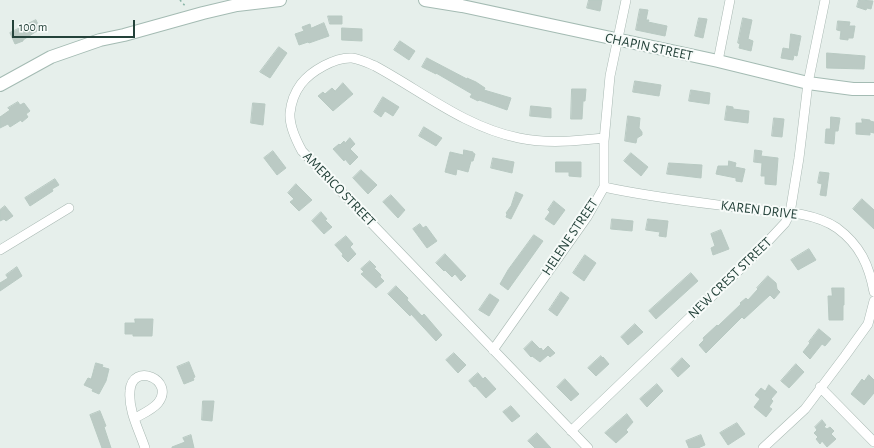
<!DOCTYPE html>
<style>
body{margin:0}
#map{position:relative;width:874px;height:448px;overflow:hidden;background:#e6efeb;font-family:"Alegreya Sans",sans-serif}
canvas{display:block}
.scale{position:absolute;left:12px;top:20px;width:123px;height:18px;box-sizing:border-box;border:2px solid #24423a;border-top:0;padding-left:5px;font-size:12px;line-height:14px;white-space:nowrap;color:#24423a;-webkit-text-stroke:3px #f7fbf9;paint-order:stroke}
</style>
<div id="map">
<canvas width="874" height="448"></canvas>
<div class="scale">100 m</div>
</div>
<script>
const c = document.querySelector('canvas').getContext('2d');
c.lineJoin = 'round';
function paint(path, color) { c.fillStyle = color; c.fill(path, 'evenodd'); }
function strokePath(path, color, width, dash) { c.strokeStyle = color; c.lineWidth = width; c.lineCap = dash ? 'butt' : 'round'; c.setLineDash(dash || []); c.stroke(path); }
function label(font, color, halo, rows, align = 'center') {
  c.font = font + ' "Alegreya Sans",sans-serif'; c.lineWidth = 4; c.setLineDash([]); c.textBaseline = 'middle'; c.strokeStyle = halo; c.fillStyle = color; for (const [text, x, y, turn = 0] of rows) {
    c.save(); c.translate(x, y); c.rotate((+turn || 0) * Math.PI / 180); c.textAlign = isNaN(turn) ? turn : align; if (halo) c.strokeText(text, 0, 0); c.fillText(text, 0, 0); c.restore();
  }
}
const building = new Path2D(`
 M589 0H602L600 11 587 8Z
 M859 0 873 1 871 9 867 8 866 10 857 7Z
 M640 9 648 10 646 20H649L648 22 667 26 665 36 636 30Z
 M328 16H342V24H330Z
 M699 18 707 19 703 38 695 36Z
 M743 18 752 20 748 39 753 41 751 51 739 48 740 44 738 43Z
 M36 20 40 29 23 40V41L15 44 10 33Z
 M838 21 850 22 849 26H855L853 38H848V40L840 39 841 31 837 30Z
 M324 23 329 36 309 43 308 42 299 45 295 34 304 31 302 27 310 24 311 28Z
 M342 28 362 29V41L342 40Z
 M791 34 801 36 797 56 794 55 793 60 781 58 783 48 789 49Z
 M400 41 415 51 409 60 394 50Z
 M279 47 287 53 270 78 260 72Z
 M827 53 865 56 864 69 827 68Z
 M427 58 467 79V78L476 82 485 88 484 90 511 98 507 110 479 100 478 101 470 97 472 94 436 73V74L422 67Z
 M635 81 661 85 659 96 633 92Z
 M343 83 353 94 333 111 318 96 323 92 325 94 332 88 335 91Z
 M572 89H586L585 101H583L582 119H571Z
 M691 90 710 93 709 104 689 101Z
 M383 97 399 107 393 116 385 111 381 117 374 112Z
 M18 102 20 105 24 103 30 111 26 114 28 117 22 122 21 120 10 127 8 124 0 128V117L10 110 8 108Z
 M253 103 265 104 263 125 251 123Z
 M531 106 551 108V118L530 116Z
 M727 106 733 107V109L749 111 748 123 725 120Z
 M628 116 640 118 639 128 642 132V135L637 138 636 143 625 141Z
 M831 117 840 118 838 131H835L834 144 825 143 826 129H830Z
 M774 118 784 119 782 137 772 136Z
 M862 119 870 120V121L874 122V133L870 132V135L856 134V123H862Z
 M424 127 442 138 436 146 419 136Z
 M350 138 355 144 350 149 358 157 350 165 345 159 344 161 333 149 339 144 340 145 344 141 345 143Z
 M464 150 473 152V153L475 154 473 161H471L468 172 457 169 456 175 445 172 450 152 463 155Z
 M755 150 762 151 761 156 778 158 776 185 765 184V176H761L762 163 754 162Z
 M273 151 286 168 277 175 264 158Z
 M631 153 648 167 641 176 624 161Z
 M493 158 514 162 512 173 491 168Z
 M729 161 736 163 735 167 745 169 742 182 736 181V178L716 174 718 166H728Z
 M556 162H581V177L569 176V172H556Z
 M669 163 702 165 701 178 667 174Z
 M361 170 377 185 368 194 353 178Z
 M820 172 829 173 826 196 820 195 822 184 818 183Z
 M55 179 59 185 52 189 53 191 30 206 25 198Z
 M296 184 312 200 299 211 290 202 294 199 288 193Z
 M516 192 523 195 511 219 506 217 507 214 506 213 511 206Z
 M391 195 405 210 398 218 383 202Z
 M862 199 874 210V229L853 209Z
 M554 201 565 210 554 225 545 219 550 212 548 210Z
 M5 206 13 216 6 221 4 219 0 221V210Z
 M321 212 327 219 325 220 332 227 324 234 312 221Z
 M612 219 633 221 632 231 611 229Z
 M648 219 668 221 666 237 659 236 660 232 646 230Z
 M420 224 423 228 426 226 437 241 427 248 413 229Z
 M721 230 729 249 713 255 711 248 715 246 711 234Z
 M534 235 543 241 508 290 500 284 508 270Z
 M346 236 353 244 350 247 356 254 348 262 342 256 343 254 335 245Z
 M809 249 816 260 798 270 791 260Z
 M445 254 466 276 461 281 455 274 452 277 445 270 444 271 436 263Z
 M585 255 596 263 584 281 573 273Z
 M370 261 376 267 374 268 381 275 380 277 384 281 376 288 361 274 364 272 361 269Z
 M17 267 22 276 0 291V283L8 278 6 275Z
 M691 273 698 281 656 319 649 311Z
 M768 276 776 283 777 289 780 292 774 299 770 295 744 319 742 317 706 353 699 345 704 340 703 338 717 325 718 326 741 304 740 303 746 298 748 300 758 289 757 288Z
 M396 286 408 298 407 300 422 316 424 314 442 335 436 341 411 314 410 316 388 294Z
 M832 288H844V305H843V320H829L828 296H832Z
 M561 292 569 298 557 316 549 310Z
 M490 294 499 300 489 316 479 310Z
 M135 319H153L152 336H133V334H125V323H135Z
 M635 324 643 332 628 345 621 337Z
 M819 329 831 339 825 346 822 344 810 359 803 352 810 343 809 342Z
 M532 341 540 349 541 348 543 351 548 346 555 353 550 357 548 355 540 362 532 356 531 357 524 349Z
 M454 353 466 365 458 373 446 360Z
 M601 356 602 358 603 357 609 364 596 376 588 368Z
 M682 358 690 366 678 377 671 369Z
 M189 362 195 377 193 378 194 380 184 384 177 367Z
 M96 363 103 365 102 367 109 369 106 381 99 394 92 391 93 389 84 385 88 378 91 379Z
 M796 364 804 372 789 388 781 381Z
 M478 373 483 379 485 377 496 389 486 398 475 386 474 387 469 381Z
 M869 375 874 380V393L864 405 851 394 862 379 864 381Z
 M565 379 579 394 571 401 557 387Z
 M657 384 663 391 647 407 640 399Z
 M769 385 777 392 771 399 773 401 769 407 772 409 766 417 754 407 760 399 755 395 761 388 765 391Z
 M203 401H214L212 421 202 420Z
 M511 406 520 416 512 422 503 412Z
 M100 411 106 426 104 427 111 448H102L90 415Z
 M627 414 633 422 626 430 628 432 616 443 605 433Z
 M822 420 826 425 824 427 827 429 830 427 834 431 831 434 836 439 827 447 822 441 820 444 816 439 818 437 814 433 817 430 815 427Z
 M737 423 745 434 728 445 720 433Z
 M537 433 551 448H535L528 441Z
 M191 435 194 448H172V447L185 442 183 438Z
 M701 435 705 445 698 448H689L686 441Z`);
paint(building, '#bbcac4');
strokePath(building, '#b8c9c2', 1);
const street = new Path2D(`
 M718 61 730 0
 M604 187C649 197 696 202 742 208 773 212 810 210 837 228 860 245 869 265 874 292
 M0 250 69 208
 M493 350 587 217 604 187V141L610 76 626 0
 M820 387 874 442
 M135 418C142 414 152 410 158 403 176 380 132 361 130 391 128 410 139 430 145 448
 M571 431 755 255 785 223 790 213 799 158 808 83 825 0
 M588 448 302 151C296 140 289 126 290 113 291 103 295 92 301 84 311 71 335 57 352 58 360 59 368 63 375 66 423 92 465 127 519 138 548 144 576 141 604 138
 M763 448 805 409 845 356 868 324 874 301`);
const secondary = new Path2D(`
 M425 0 462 6 718 61 808 83 853 89H874
 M0 85 51 57 100 40 124 35 203 13 237 5 280 0`);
strokePath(street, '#a8b8b2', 10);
strokePath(secondary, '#a4bbb3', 14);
strokePath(new Path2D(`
 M180 0 186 7`), '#86b3a5', 1.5, [2, 3]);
strokePath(street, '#fff', 9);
strokePath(secondary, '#fff', 12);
label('14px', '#24423a', '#f7fbf9', [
 ["CHAPIN STREET",649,47,12],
 ["AMERICO STREET",339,189,46],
 ["KAREN DRIVE",759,210,7],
 ["HELENE STREET",570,237,-56],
 ["NEW CREST STREET",730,278,-44]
]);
</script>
